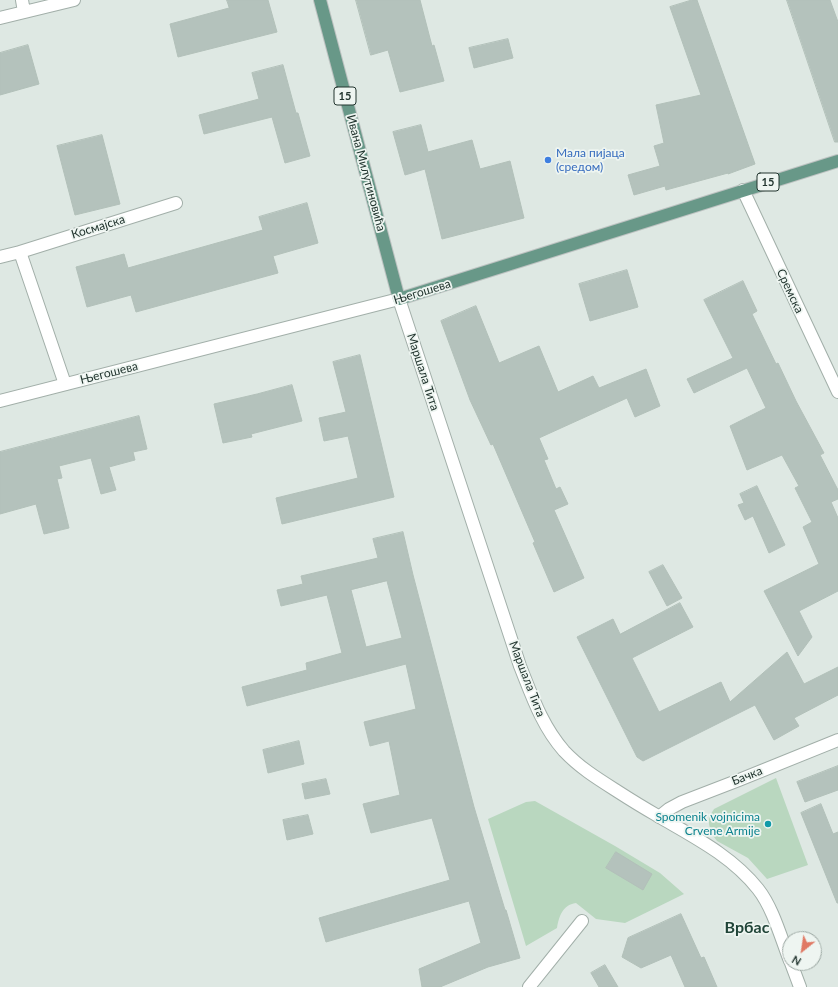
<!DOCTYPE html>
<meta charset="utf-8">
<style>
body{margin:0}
#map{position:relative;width:838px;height:987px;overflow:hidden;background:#dee8e3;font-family:Lato,sans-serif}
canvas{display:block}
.north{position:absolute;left:782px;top:931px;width:40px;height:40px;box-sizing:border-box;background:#eef5f1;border:1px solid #9ca8a3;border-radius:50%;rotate:210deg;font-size:11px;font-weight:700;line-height:16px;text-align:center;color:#22352f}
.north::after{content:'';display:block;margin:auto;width:14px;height:18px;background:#e07964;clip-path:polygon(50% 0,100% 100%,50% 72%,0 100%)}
</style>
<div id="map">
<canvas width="838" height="987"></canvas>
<div class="north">N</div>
</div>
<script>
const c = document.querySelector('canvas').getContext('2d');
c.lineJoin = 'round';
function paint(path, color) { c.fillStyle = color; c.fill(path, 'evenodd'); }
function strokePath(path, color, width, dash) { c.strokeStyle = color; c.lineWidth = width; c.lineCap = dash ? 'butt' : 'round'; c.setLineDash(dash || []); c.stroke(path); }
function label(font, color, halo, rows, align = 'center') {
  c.font = font + ' Lato,sans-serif'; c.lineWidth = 3.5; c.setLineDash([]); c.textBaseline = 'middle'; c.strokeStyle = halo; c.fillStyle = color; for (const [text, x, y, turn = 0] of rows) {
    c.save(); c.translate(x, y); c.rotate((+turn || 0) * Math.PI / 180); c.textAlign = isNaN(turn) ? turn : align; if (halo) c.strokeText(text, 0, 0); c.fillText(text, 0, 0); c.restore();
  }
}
paint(new Path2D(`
 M776 778 808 865 767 879 748 858 717 841 711 833 709 824V817L714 809Z
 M535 801 615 846 660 873 684 894 625 923 596 919 576 903C562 905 559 917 557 928L526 946 488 819 526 802Z`), '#b9d7bf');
const building = new Path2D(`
 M227 0H268L277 32 178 57 170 24 229 8Z
 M356 0H420L432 46 434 45 444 81 400 92 388 50 371 55Z
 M692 0H697L755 164 728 174V173L666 190 665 186 634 195 628 175 660 166 654 146 664 143 656 105 701 95 670 7Z
 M787 0H830L838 22V142H835Z
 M508 39 513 58 474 68 469 48Z
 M28 45 39 84 0 95V53Z
 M283 65 296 113H298L310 156 285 163 272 117 204 134 199 115 259 99 252 73Z
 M421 125 428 152 472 140 480 169 510 161 524 218 442 239 425 169 405 175 393 132Z
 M102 135 120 204 75 215 57 146Z
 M307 203 318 243 273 256 278 273 136 312 131 295 87 307 76 267 124 254 128 268 263 230 259 217Z
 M627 270 638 307 590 321 579 284Z
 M743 281 757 311 752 314 776 364 778 363 796 401 824 453 820 455 838 490V499L831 502 838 518V591L799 611 812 637 798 656 764 591 819 564 803 527 812 522 795 488 799 486 782 455 747 470 730 426 766 408 747 368 694 393 687 379 733 358 704 300Z
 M476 306 499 363 539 346 558 392 593 376 599 388 646 369 660 406 635 417 627 398 539 438 548 459 544 460 556 489 560 487 568 504 554 510 584 578 554 592 533 543 535 542 493 444 491 445 470 400 441 321Z
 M360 355 394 497 282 524 276 498 358 478 348 436 324 441 319 418 346 412 333 362Z
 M292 385 302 421 251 434 252 437 223 443 214 404 257 394Z
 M139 416 147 449 133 452 135 460 109 467 116 490 101 494 91 458 59 466 62 478 57 479 69 528 44 534 36 504 0 514V452Z
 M757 486 785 545 769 553 753 516 745 520 738 505 744 503 740 494Z
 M403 532 413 575 474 807 505 910H506L520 958 488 967 440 987H422L419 969 481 943 469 901 326 942 319 918 450 880 432 818 371 833 363 804 400 795 389 741 370 746 364 722 416 709 406 664 247 706 242 687 307 670 306 663 342 653 327 595 281 606 277 590 303 584 301 576 378 558 373 539ZM387 581 402 638 366 647 351 590Z
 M663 565 682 598 667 606 649 572Z
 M680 603 693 627 632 658 659 712 721 682 730 702 787 652 804 684 838 667V695L794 718 799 726 774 740 755 705 643 761 637 757 577 637 613 619 620 634Z
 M299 741 304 764 268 773 263 750Z
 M838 766V790L805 802 797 782Z
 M326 779 330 794 305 799 302 784Z
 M821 804 833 834 838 832V903H837L801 813Z
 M308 815 313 834 287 840 283 820Z
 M616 852 652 874 643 890 606 868Z
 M681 914 701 958 704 957 717 987H685L671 955 641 968 622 957 628 938Z
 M605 965 618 987H599L591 973Z`);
paint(building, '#b4c2bc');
strokePath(building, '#b2c0b9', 1);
const minor = new Path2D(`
 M22 0 24 12
 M0 18 74 0
 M743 190 838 392
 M20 252 176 203
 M0 257 20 252 65 384
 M659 817 669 809 682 802 739 780 838 740
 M529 987 582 921`);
const tertiary = new Path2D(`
 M0 401 399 299 520 666C532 696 542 726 564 751 580 768 598 779 617 791 631 800 644 808 658 816 694 837 732 856 758 889 773 908 781 938 790 961
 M791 963 800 987`);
const primary = new Path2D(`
 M320 0 399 299 838 161`);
strokePath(minor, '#a2afa9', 14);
strokePath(tertiary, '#a2afa9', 14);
strokePath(primary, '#bdc2c1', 14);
strokePath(minor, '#fff', 12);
strokePath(tertiary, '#fff', 12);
strokePath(primary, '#689888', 12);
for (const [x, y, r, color] of [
 [548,160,4,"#3f7fe0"],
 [768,824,4,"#0f9aa8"]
]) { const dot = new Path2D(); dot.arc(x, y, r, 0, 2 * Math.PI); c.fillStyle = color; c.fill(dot); strokePath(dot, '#eef5f1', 1.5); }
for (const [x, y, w] of [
 [345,96,22],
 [768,182,22]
]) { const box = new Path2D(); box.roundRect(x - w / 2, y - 9, w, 18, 3); c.fillStyle = '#eef5f1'; c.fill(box); strokePath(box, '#22352f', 1); }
label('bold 11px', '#22352f', null, [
 ["15",345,96],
 ["15",768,182]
]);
label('12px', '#366cbe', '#eef5f1', [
 ["Мала пијаца",556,153],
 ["(средом)",556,167]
], 'left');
label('12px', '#22352f', '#eef5f1', [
 ["Ивана Милутиновића",366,173,75],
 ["Космајска",98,227,-17],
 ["Сремска",790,291,65],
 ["Његошева",422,292,-17],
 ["Маршала Тита",423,372,72],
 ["Његошева",109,373,-14],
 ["Маршала Тита",527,679,69],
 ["Бачка",747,776,-22]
]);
label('12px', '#0d838f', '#eef5f1', [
 ["Spomenik vojnicima",760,817],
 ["Crvene Armije",760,831]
], 'right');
label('bold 16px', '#214539', '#eef5f1', [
 ["Врбас",747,928]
]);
</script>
